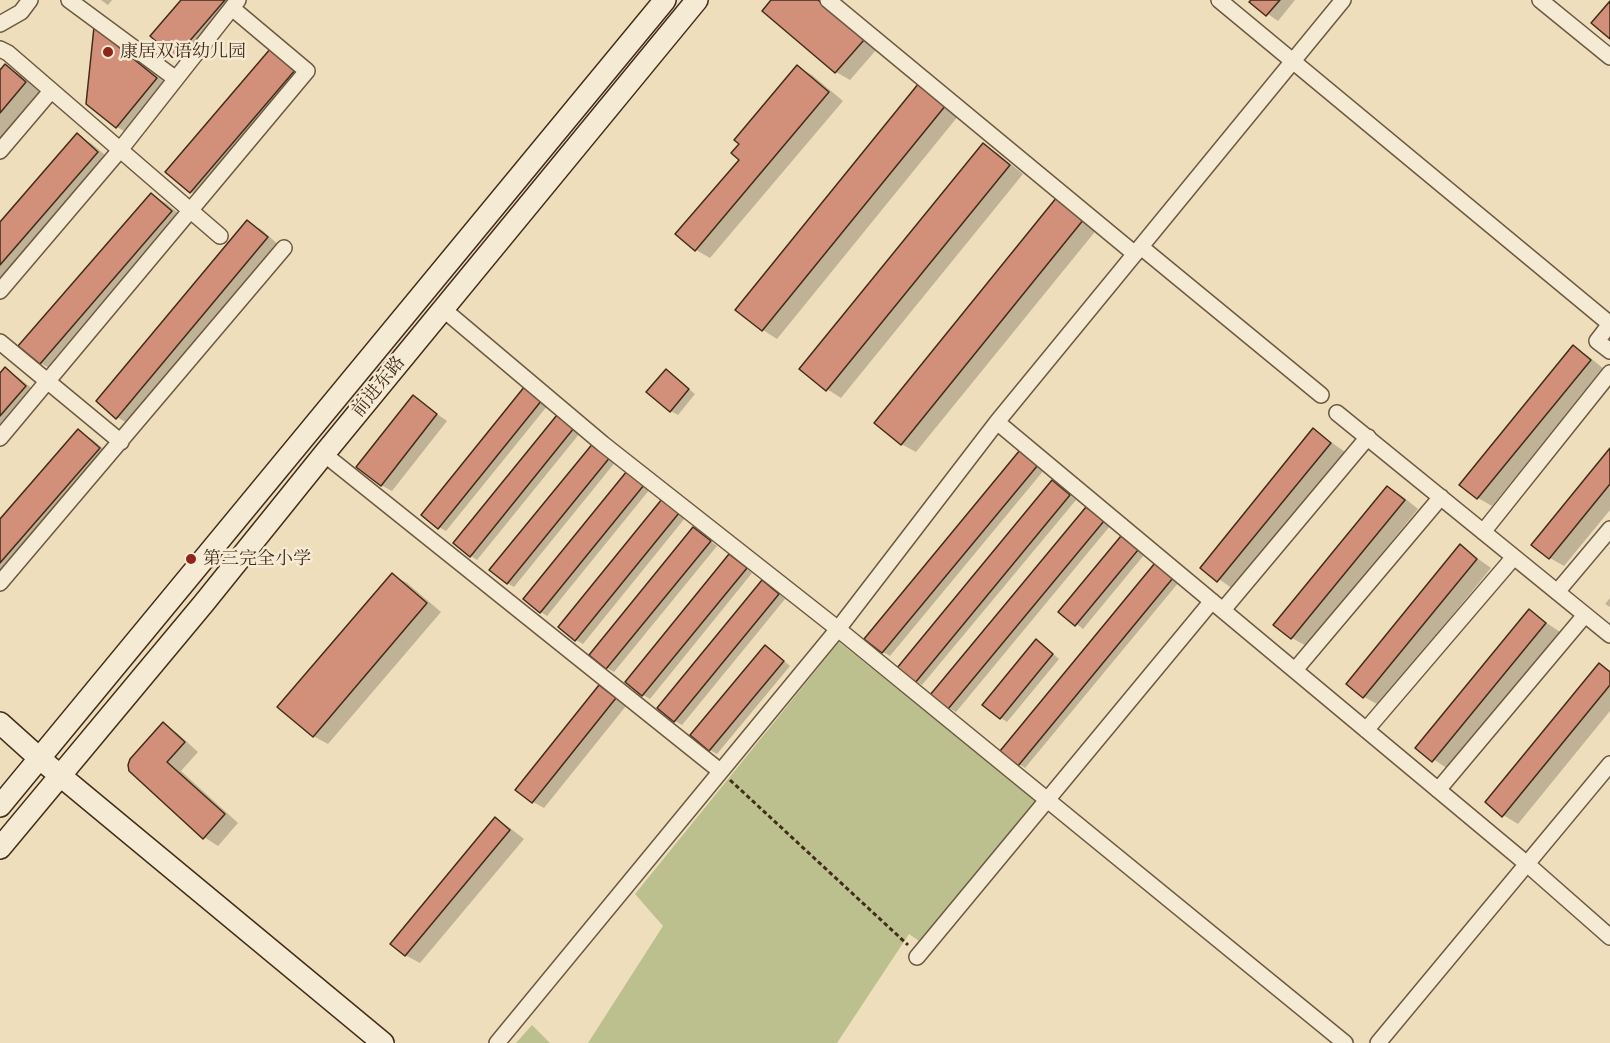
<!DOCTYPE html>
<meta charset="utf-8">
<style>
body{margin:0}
canvas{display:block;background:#efdebc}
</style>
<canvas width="1610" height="1043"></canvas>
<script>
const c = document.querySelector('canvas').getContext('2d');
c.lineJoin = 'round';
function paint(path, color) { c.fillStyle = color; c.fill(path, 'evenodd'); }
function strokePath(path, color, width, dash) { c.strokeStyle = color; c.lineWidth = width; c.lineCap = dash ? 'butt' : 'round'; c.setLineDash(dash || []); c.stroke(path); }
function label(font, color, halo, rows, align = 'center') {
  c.font = font + ' "Old Standard TT","Noto Serif SC",serif'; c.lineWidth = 5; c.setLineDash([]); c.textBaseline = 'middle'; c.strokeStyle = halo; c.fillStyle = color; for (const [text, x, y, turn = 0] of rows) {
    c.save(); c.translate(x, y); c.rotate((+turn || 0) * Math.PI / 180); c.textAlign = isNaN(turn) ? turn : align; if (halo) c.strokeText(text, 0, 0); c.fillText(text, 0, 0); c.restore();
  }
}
paint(new Path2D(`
 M839 642 1038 802 922 943 909 934 837 1043H588L663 926 635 894Z
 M532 1025 550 1043H516Z`), '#bcc08e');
paint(new Path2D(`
 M101 0H112L108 5Z
 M183 0H246L191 65 176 57 152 36Z
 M773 0H821L877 49 850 80 836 72Z
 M1253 0H1295L1278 21 1251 2Z
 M95 29 109 37 170 87 131 135 117 127Z
 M271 50 310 79 206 200 191 192 167 171Z
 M5 66 20 74 40 92 0 138V72Z
 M798 67 812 75 843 101 710 258 696 250 741 160Z
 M919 85 959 115 777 339 763 330 737 309Z
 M77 135 92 144 112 161 0 290V224Z
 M983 145 997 153 1023 174 841 398 827 389Z
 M151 195 166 203 186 220 55 371 40 363Z
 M1072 207 1098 228 916 452 901 444Z
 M247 222 262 230 281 247 132 426 117 417Z
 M1574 347 1588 356 1604 369 1492 506 1478 498Z
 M5 369 19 378 40 395 0 441V375Z
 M666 371 695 394 678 415 671 411Z
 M526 388 548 405 446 531 439 527Z
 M413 397 447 421 392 491 381 485Z
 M557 416 580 433 477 560 471 556Z
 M1314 430 1345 452 1233 589 1202 567Z
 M79 431 93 440 113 457 0 588V522Z
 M594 444 617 460 514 587 507 583Z
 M1610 451V510L1564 566 1550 558Z
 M1020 452 1044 470 890 656 883 652 867 638Z
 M627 473 650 489 547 616 541 612Z
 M1053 482 1076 500 922 685 915 681Z
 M1388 487 1402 496 1418 509 1306 646 1292 638Z
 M662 501 685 518 583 644 576 640Z
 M1093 513 1110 526 956 712 949 708 932 694Z
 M694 529 717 546 614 672 607 668 591 655Z
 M1128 542 1144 555 1083 629 1060 611Z
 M1460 546 1491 568 1379 705 1364 697 1348 683Z
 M736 560 752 573 650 699 643 695 627 682Z
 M1156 565 1179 582 1025 768 1019 764Z
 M392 575 407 583 441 612 328 744 313 736Z
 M769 586 785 599 682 725 675 721 659 708Z
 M1610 598V607L1605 604Z
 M1529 611 1560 632 1448 769 1417 748Z
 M1043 645 1059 659 1007 722 1001 718Z
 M772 651 790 666 717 754 710 750 692 735Z
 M1599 665 1610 671V711L1518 824 1503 815Z
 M599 687 626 706 544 808 533 802Z
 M163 724 177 733 198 752 181 771 238 823 218 846 204 837 131 770Z
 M496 819 510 828 524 839 420 963 405 955Z`), '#0003');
const building = new Path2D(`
 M181 0H225L175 58 150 36Z
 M771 0H818L864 40 835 73 762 11Z
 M1251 0H1280L1266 16 1249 2Z
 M1610 1V39L1591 23Z
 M94 27 157 78 116 128 86 104Z
 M271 48 296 69 190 193 165 172Z
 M5 64 26 82 0 113V70Z
 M797 65 829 92 695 251 675 234 739 160 731 153 739 144 734 140Z
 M919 83 946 105 762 331 735 310Z
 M77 133 98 152 0 265V222Z
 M983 143 1010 165 826 391 799 369Z
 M151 193 172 211 40 364 18 346Z
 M1057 197 1084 219 901 445 874 423Z
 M247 220 268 237 116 419 96 401Z
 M1573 345 1591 360 1477 499 1459 485Z
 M5 367 26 386 0 416V373Z
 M666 369 689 389 670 412 646 392Z
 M525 386 542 400 438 529 421 515Z
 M413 395 437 414 381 486 356 467Z
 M557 415 574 428 470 557 453 543Z
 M1313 428 1331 443 1217 582 1200 568Z
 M78 429 100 448 0 563V519Z
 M594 442 611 456 507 584 489 570Z
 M1610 448V484L1549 559 1531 545Z
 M1020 450 1038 465 882 653 864 639Z
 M627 471 644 485 540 613 523 599Z
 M1052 480 1070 495 915 683 897 668Z
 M1387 486 1405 500 1291 639 1273 625Z
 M662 499 679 513 575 641 558 627Z
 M1086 507 1104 521 948 709 930 695Z
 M693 527 711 541 606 669 589 655Z
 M1121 536 1138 550 1075 626 1058 612Z
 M1460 544 1477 559 1363 698 1346 684Z
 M729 554 747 568 642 696 625 682Z
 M1155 563 1173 578 1018 766 1000 751Z
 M392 573 427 603 313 737 277 707Z
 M762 580 779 594 674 722 657 708Z
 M1529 609 1546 623 1432 762 1415 748Z
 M1036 639 1053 654 1000 719 982 705Z
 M765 645 784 661 709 751 690 735Z
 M1599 663 1610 672V685L1502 817 1485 802Z
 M599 685 616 698 532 803 515 790Z
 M163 722 185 742 167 762 225 814 203 839 129 771 128 765 130 759Z
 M495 817 510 830 405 956 390 944Z`);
paint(building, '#d2907a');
strokePath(building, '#422d1b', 1.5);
const street = new Path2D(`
 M69 0 176 79
 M828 0 1135 254
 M1219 0 1610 324
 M1540 0 1610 57
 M0 24 21 12 30 0
 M0 49 8 53 220 236
 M0 151 51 91
 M1141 247 1321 395
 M0 291 120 150 238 0
 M443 309 603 444 838 629 1345 1043
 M1610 324 1597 341 1610 351
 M0 342 121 442
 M1337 413 1610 635
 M997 422 1527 864 1610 937
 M0 438 307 71 232 8
 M324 454 720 771
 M1483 532 1610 373
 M0 583 284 248
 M1557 592 1610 529
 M1223 610 1368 437
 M1295 670 1441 497
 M1366 730 1514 557
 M1438 790 1585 615
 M917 957 1212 601
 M497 1043 838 629 997 422 1343 0
 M1378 1043 1610 764`);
const secondary = new Path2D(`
 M0 723 39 758 383 1043
 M0 806 665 0
 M0 848 204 603 324 454 697 0`);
strokePath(street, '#6d5943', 18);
strokePath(secondary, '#422d1b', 24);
strokePath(new Path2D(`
 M730 780 908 945`), '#422d1b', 3, [4.5, 3]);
strokePath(street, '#f5ead3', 15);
strokePath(secondary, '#f5ead3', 21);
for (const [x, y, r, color] of [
 [108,52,6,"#8f2418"],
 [191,559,6,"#8f2418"]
]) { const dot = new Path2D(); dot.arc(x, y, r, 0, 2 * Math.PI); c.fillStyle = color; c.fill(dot); strokePath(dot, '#f5ead3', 2); }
label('18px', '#422d1b', '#f5ead3', [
 ["康居双语幼儿园",120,52],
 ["第三完全小学",203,559]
], 'left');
label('18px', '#422d1b', '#f5ead3', [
 ["前进东路",379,387,-51]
]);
</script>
